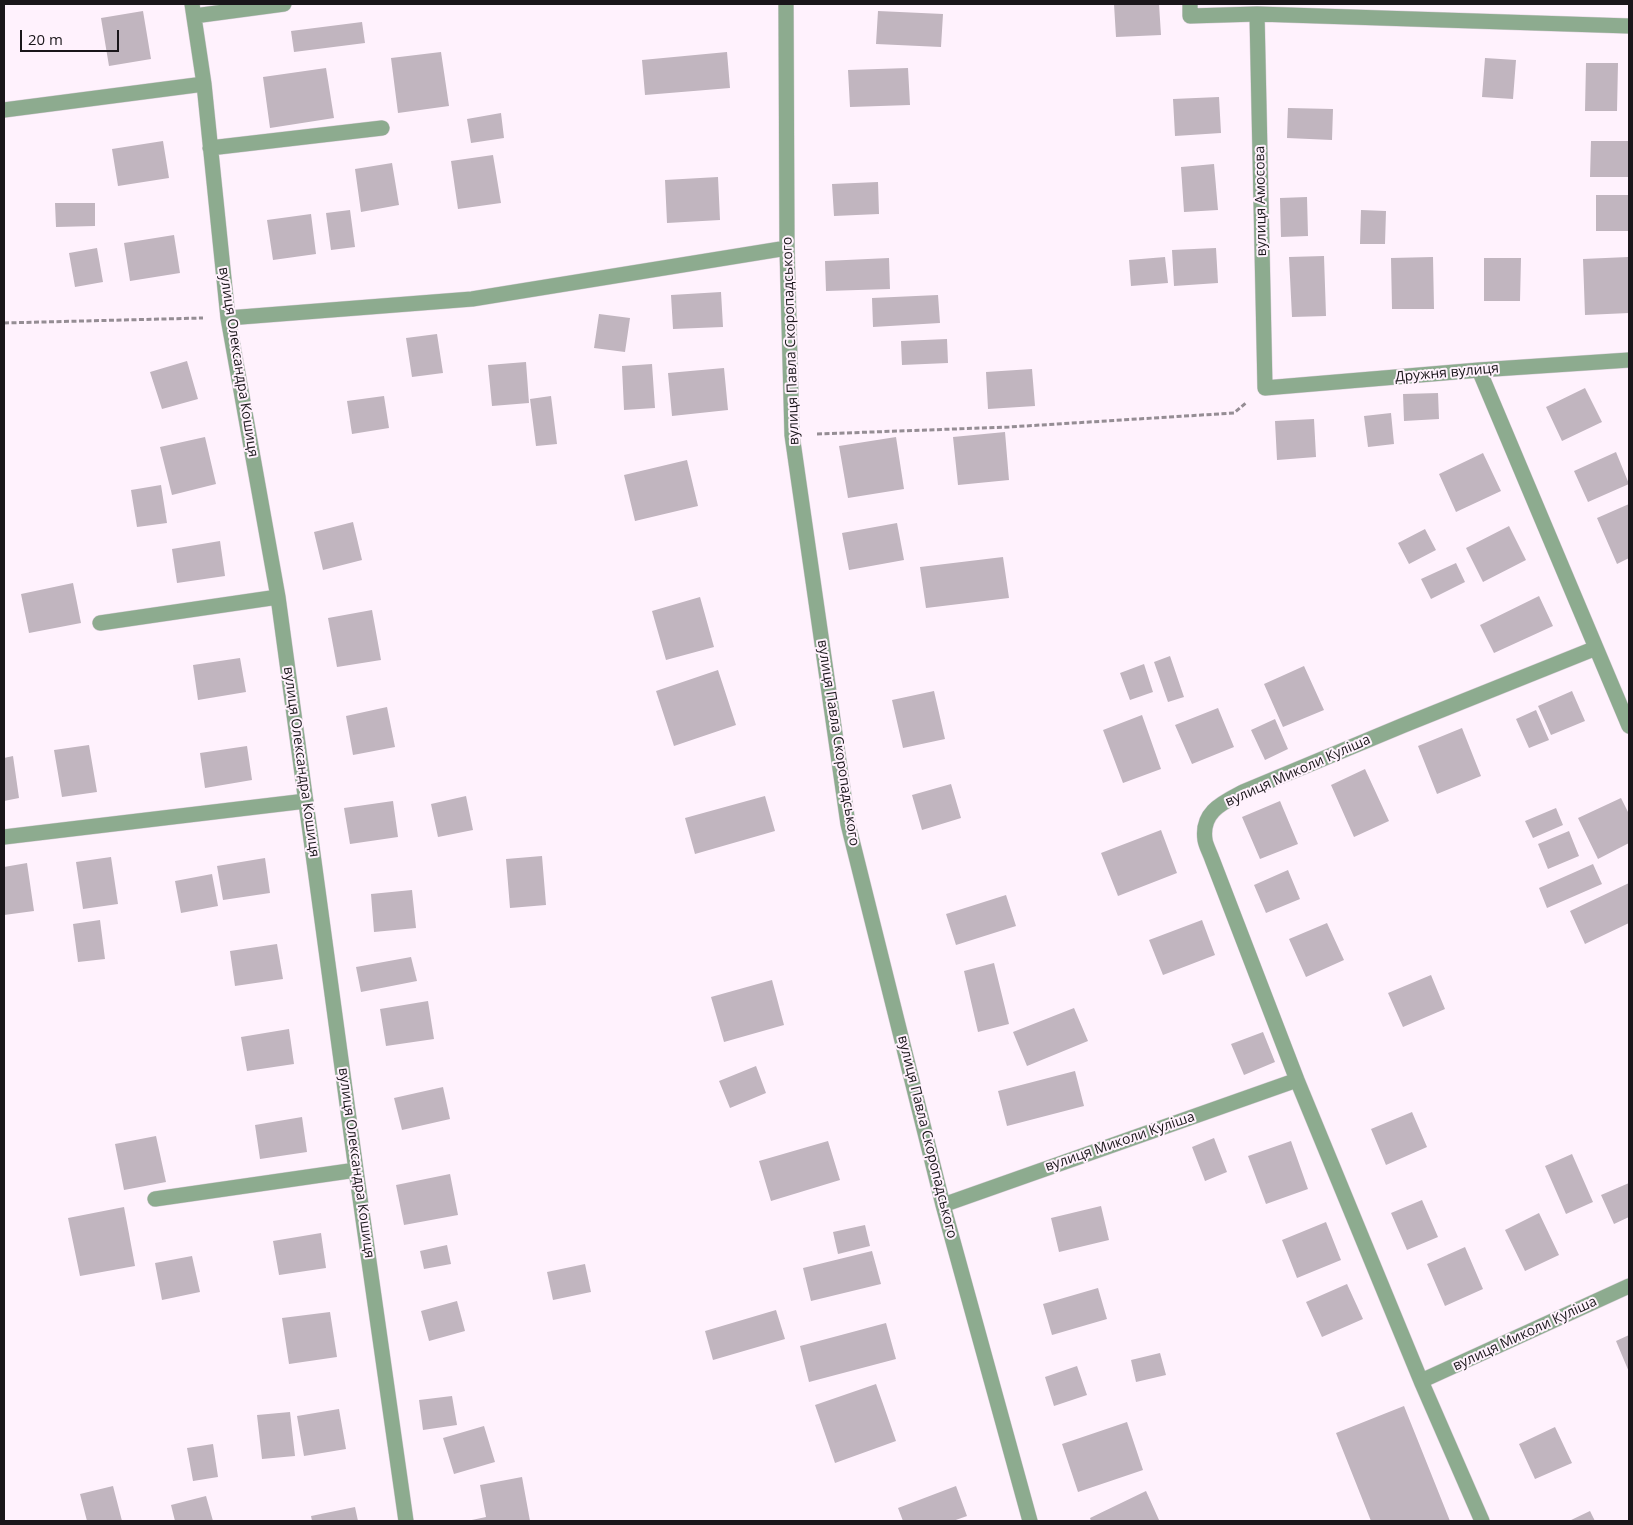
<!DOCTYPE html>
<meta charset="utf-8">
<style>
body{margin:0}
#map{position:relative;width:1633px;height:1525px;overflow:hidden;background:#fff2fd;font-family:"Open Sans",sans-serif}
canvas{display:block}
.frame{position:absolute;inset:0;border:5px solid #1a161a;pointer-events:none}
.scale{position:absolute;left:20px;top:30px;width:99px;height:22px;box-sizing:border-box;border:2px solid #1a161a;border-top:0;padding-left:6px;font-size:15px;line-height:18px;white-space:nowrap;color:#1a161a;-webkit-text-stroke:4px #fff2fd;paint-order:stroke}
</style>
<div id="map">
<canvas width="1633" height="1525"></canvas>
<div class="frame"></div>
<div class="scale">20 m</div>
</div>
<script>
const c = document.querySelector('canvas').getContext('2d');
c.lineJoin = 'round';
function paint(path, color) { c.fillStyle = color; c.fill(path, 'evenodd'); }
function strokePath(path, color, width, dash) { c.strokeStyle = color; c.lineWidth = width; c.lineCap = dash ? 'butt' : 'round'; c.setLineDash(dash || []); c.stroke(path); }
function label(font, color, halo, rows, align = 'center') {
  c.font = font + ' "Open Sans",sans-serif'; c.lineWidth = 4; c.setLineDash([]); c.textBaseline = 'middle'; c.strokeStyle = halo; c.fillStyle = color; for (const [text, x, y, turn = 0] of rows) {
    c.save(); c.translate(x, y); c.rotate((+turn || 0) * Math.PI / 180); c.textAlign = isNaN(turn) ? turn : align; if (halo) c.strokeText(text, 0, 0); c.fillText(text, 0, 0); c.restore();
  }
}
paint(new Path2D(`
 M1114 4H1159L1161 35 1116 37Z
 M143 11 151 59 109 66 101 18Z
 M878 11 943 14 941 47 876 44Z
 M362 22 365 43 294 52 291 31Z
 M441 52 449 106 398 113 391 58Z
 M727 52 730 88 645 95 642 60Z
 M1485 58 1516 60 1513 99 1482 97Z
 M1586 63H1618L1617 111H1585Z
 M326 68 334 118 270 128 263 77Z
 M908 68 910 105 850 107 848 70Z
 M1219 97 1221 133 1175 136 1173 99Z
 M1288 108 1333 109 1332 140 1287 138Z
 M501 113 504 138 471 143 467 119Z
 M163 141 169 178 118 186 112 149Z
 M1591 141H1629V177H1590Z
 M493 155 501 203 458 209 451 161Z
 M392 163 399 205 361 212 355 169Z
 M1214 164 1218 210 1184 212 1181 167Z
 M718 177 720 220 667 223 665 180Z
 M878 182 879 214 834 216 832 184Z
 M1596 195H1629V231H1596Z
 M1307 197 1308 236 1281 237 1280 198Z
 M55 203H95V226L56 227Z
 M350 210 355 247 331 250 326 213Z
 M1361 210 1386 211 1385 244H1360Z
 M311 214 316 254 273 260 267 220Z
 M174 235 180 273 130 281 124 243Z
 M97 248 103 282 75 287 69 253Z
 M1216 248 1218 283 1174 286 1172 250Z
 M1324 256 1326 316 1292 317 1289 257Z
 M1165 257 1168 283 1131 286 1129 260Z
 M1433 257 1434 309H1392L1391 258Z
 M1628 257 1629 313 1585 315 1583 259Z
 M889 258 890 289 826 291 825 261Z
 M1484 258H1521L1520 301H1484Z
 M721 292 723 327 673 329 671 295Z
 M938 295 940 323 873 327 872 298Z
 M599 314 630 318 625 352 594 348Z
 M437 334 443 373 412 377 406 338Z
 M947 339 948 363 902 365 901 341Z
 M187 361 198 399 162 409 150 372Z
 M526 362 529 403 492 406 488 365Z
 M652 364 655 408 624 410 622 366Z
 M724 368 728 410 672 416 668 373Z
 M1032 369 1035 406 988 409 986 372Z
 M1585 388 1602 422 1562 441 1546 407Z
 M1438 393 1439 419 1404 421 1403 394Z
 M384 396 389 428 352 434 347 401Z
 M551 396 557 444 536 446 530 399Z
 M1391 413 1394 444 1368 447 1364 416Z
 M1314 419 1316 457 1277 460 1275 421Z
 M1005 432 1009 480 958 485 953 437Z
 M205 437 216 484 172 495 160 447Z
 M896 437 904 489 848 498 839 446Z
 M1616 452 1629 484 1588 502 1574 471Z
 M1483 453 1501 491 1456 512 1439 474Z
 M687 460 698 506 635 521 624 475Z
 M161 485 167 523 137 527 131 490Z
 M1629 504V558L1617 564 1597 518Z
 M353 522 362 560 323 570 314 532Z
 M897 523 904 560 849 570 842 533Z
 M1509 526 1526 560 1483 582 1466 548Z
 M1425 529 1436 550 1409 564 1398 543Z
 M220 541 225 576 177 583 172 549Z
 M1003 557 1009 598 926 608 920 567Z
 M1456 563 1465 582 1431 599 1421 579Z
 M73 583 81 623 29 633 21 594Z
 M1539 596 1553 626 1494 653 1480 625Z
 M700 597 714 647 666 660 652 611Z
 M372 610 381 660 337 667 328 618Z
 M1170 656 1184 697 1168 702 1154 662Z
 M240 658 246 692 198 700 193 665Z
 M1144 664 1153 692 1130 700 1120 673Z
 M1304 666 1324 710 1283 727 1264 684Z
 M718 670 736 725 674 746 656 691Z
 M934 691 945 739 903 748 892 700Z
 M1572 691 1585 721 1551 735 1538 706Z
 M387 707 395 747 353 755 346 716Z
 M1218 708 1234 747 1192 764 1175 725Z
 M1536 710 1549 740 1529 748 1516 719Z
 M1142 715 1161 769 1123 783 1103 730Z
 M1275 719 1288 749 1265 760 1251 730Z
 M1462 728 1481 776 1437 794 1418 746Z
 M89 745 97 792 62 797 54 750Z
 M247 746 252 780 205 788 200 753Z
 M13 756 19 798 4 801V758Z
 M1365 769 1389 821 1354 837 1331 785Z
 M951 784 961 818 922 830 912 795Z
 M466 796 473 830 438 837 431 804Z
 M765 796 775 831 695 854 685 818Z
 M1621 798 1629 814V843L1598 859 1578 818Z
 M393 801 398 837 350 844 344 808Z
 M1280 801 1298 844 1260 859 1242 817Z
 M1556 808 1563 825 1533 838 1525 821Z
 M1161 830 1177 873 1118 896 1101 853Z
 M1569 831 1579 856 1548 869 1538 844Z
 M542 856 546 905 510 908 506 859Z
 M111 857 118 904 83 909 76 862Z
 M265 858 270 893 223 900 217 866Z
 M27 863 34 911 4 915V867Z
 M1593 864 1602 884 1547 908 1539 888Z
 M1288 870 1300 899 1266 913 1254 885Z
 M212 874 218 906 181 913 175 881Z
 M1629 883V923L1585 944 1570 911Z
 M412 890 416 928 374 932 371 894Z
 M1006 895 1016 926 956 945 946 914Z
 M100 920 105 959 78 962 73 924Z
 M1202 920 1215 955 1163 975 1149 940Z
 M1327 923 1344 960 1306 977 1289 939Z
 M277 944 283 979 235 986 230 951Z
 M411 957 417 981 361 992 356 967Z
 M994 963 1009 1024 978 1032 964 971Z
 M1431 975 1445 1009 1403 1027 1388 993Z
 M772 980 784 1025 724 1042 711 997Z
 M428 1001 434 1039 386 1046 380 1009Z
 M1074 1008 1088 1041 1027 1066 1013 1032Z
 M289 1029 294 1064 247 1071 241 1037Z
 M1263 1032 1275 1062 1244 1075 1231 1044Z
 M756 1066 766 1093 730 1108 719 1081Z
 M1075 1071 1084 1106 1007 1126 998 1091Z
 M443 1087 450 1119 402 1130 394 1098Z
 M1412 1112 1427 1147 1386 1165 1371 1129Z
 M302 1117 307 1152 260 1159 255 1125Z
 M156 1136 166 1182 124 1190 115 1144Z
 M1214 1138 1227 1172 1205 1181 1192 1147Z
 M828 1141 840 1180 771 1201 759 1161Z
 M1291 1141 1308 1189 1266 1204 1248 1156Z
 M1572 1154 1593 1202 1566 1214 1545 1166Z
 M450 1174 458 1215 404 1225 396 1185Z
 M1629 1183V1217L1614 1224 1601 1195Z
 M1422 1200 1438 1237 1407 1250 1391 1213Z
 M1101 1206 1109 1240 1059 1252 1051 1218Z
 M124 1207 135 1266 80 1276 68 1218Z
 M1539 1213 1559 1255 1525 1271 1505 1230Z
 M1326 1222 1341 1260 1297 1278 1282 1240Z
 M865 1225 870 1246 838 1254 833 1232Z
 M321 1233 326 1268 279 1275 273 1241Z
 M447 1245 451 1264 424 1269 420 1251Z
 M1465 1247 1483 1289 1445 1306 1427 1264Z
 M872 1251 881 1284 811 1301 803 1268Z
 M192 1256 200 1292 162 1300 155 1263Z
 M585 1264 591 1292 553 1300 547 1272Z
 M1347 1284 1363 1319 1322 1337 1306 1302Z
 M1098 1288 1107 1319 1052 1335 1043 1304Z
 M457 1301 465 1331 429 1341 421 1311Z
 M776 1310 785 1339 713 1360 705 1331Z
 M330 1312 337 1357 289 1364 282 1318Z
 M886 1323 896 1359 809 1382 800 1346Z
 M1629 1335V1372L1616 1341Z
 M1160 1353 1166 1375 1136 1382 1131 1360Z
 M1077 1366 1087 1395 1054 1406 1045 1377Z
 M876 1384 896 1441 835 1463 815 1405Z
 M452 1396 457 1425 423 1430 419 1400Z
 M1404 1406 1450 1521H1371L1336 1433Z
 M339 1409 346 1449 304 1456 297 1416Z
 M290 1412 295 1456 262 1459 257 1415Z
 M1127 1422 1143 1470 1078 1492 1062 1444Z
 M484 1426 495 1462 454 1474 443 1438Z
 M1555 1427 1572 1463 1535 1479 1519 1444Z
 M213 1444 218 1477 193 1481 187 1448Z
 M522 1477 530 1521H467L486 1517 480 1485Z
 M113 1486 122 1521H87L80 1494Z
 M956 1486 967 1516 953 1521H903L898 1508Z
 M1146 1491 1159 1520 1156 1521H1091L1090 1518Z
 M206 1496 213 1521H175L171 1505Z
 M355 1507 358 1521H312L311 1516Z
 M1590 1511 1595 1521H1569Z`), '#c1b5bf');
const minor = new Path2D(`
 M192 4 204 84 228 318 278 597 356 1170 406 1521
 M786 4 787 248 792 435 848 824 943 1205 1030 1521
 M1190 4V16L1257 14 1629 26
 M1257 14 1265 388 1479 370 1629 360
 M194 16 284 4
 M4 110 204 84
 M210 148 382 128
 M228 318 472 299 787 248
 M1479 370 1629 726
 M100 623 278 597
 M4 837 306 801
 M155 1199 356 1170
 M943 1205 1297 1080
 M1421 1381 1297 1080 1212 859C1210 853 1206 846 1205 840 1201 812 1222 803 1243 792L1404 725 1596 648
 M1482 1521 1421 1381 1629 1286`);
strokePath(minor, '#dacfd9', 16);
strokePath(new Path2D(`
 M4 323 203 318
 M817 434 1009 427 1234 413 1247 402`), '#958d94', 3, [5, 2.5]);
strokePath(minor, '#8dab8f', 15);
label('14px', '#1a161a', '#fff2fd', [
 ["вулиця Амосова",1261,201,-91],
 ["вулиця Павла Скоропадського",791,341,-92],
 ["вулиця Олександра Кошиця",238,362,81],
 ["Дружня вулиця",1447,373,-5],
 ["вулиця Павла Скоропадського",838,743,81],
 ["вулиця Олександра Кошиця",301,762,82],
 ["вулиця Миколи Куліша",1298,771,-24],
 ["вулиця Павла Скоропадського",927,1137,76],
 ["вулиця Миколи Куліша",1120,1142,-19],
 ["вулиця Олександра Кошиця",356,1163,82],
 ["вулиця Миколи Куліша",1525,1334,-25]
]);
</script>
